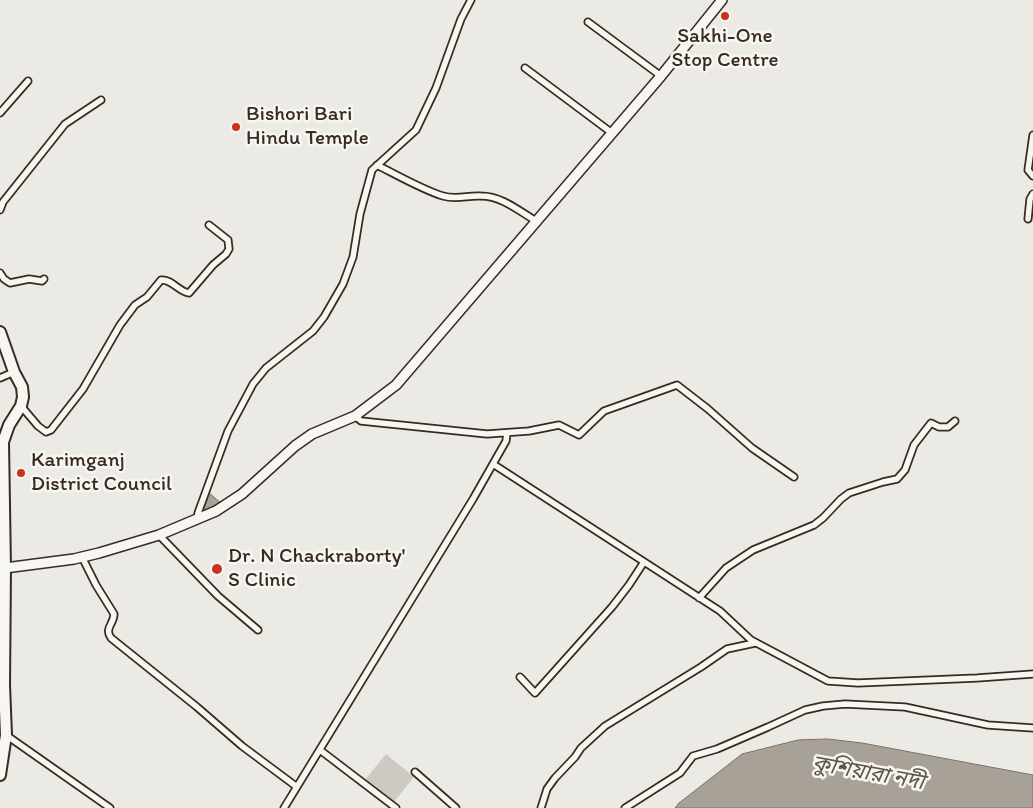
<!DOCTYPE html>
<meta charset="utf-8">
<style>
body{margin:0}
canvas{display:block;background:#ebeae5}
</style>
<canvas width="1033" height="808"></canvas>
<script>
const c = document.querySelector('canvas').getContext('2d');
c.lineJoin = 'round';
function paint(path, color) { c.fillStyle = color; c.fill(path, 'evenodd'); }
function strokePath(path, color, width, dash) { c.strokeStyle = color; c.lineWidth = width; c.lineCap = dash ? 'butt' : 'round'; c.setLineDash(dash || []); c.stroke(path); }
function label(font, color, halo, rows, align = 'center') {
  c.font = font + ' Itim,"Noto Sans Bengali",sans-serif'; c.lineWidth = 5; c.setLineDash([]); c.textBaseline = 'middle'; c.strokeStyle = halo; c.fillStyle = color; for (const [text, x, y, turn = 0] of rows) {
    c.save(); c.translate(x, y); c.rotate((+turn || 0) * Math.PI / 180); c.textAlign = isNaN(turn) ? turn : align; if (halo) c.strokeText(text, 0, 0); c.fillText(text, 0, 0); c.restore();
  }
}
paint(new Path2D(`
 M386 754 414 777 393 803 364 781Z`), '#cdcac4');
const water = new Path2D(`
 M207 491 223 505 199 517Z
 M828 739 862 743 1033 775V808H675L679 803 742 754 798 740Z`);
paint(water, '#a8a198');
strokePath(water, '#7c7167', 1);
const street = new Path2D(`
 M588 22 661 76
 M525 68 612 133
 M0 113 28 81
 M1033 135 1028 170 1033 176
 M377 165C397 175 423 190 443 196 457 200 468 195 481 196 502 196 519 211 536 221
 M0 210 3 202 65 124 101 100
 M1028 219 1030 199 1033 194
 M0 273 4 279 10 283 29 279 42 281 44 279
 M0 378 14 372
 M21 406 38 426 46 432 51 430 83 389 120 325 135 305 147 297 161 280C172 279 179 292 189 293L213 265 226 254 229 249 228 240 209 225
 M355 416 361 421 487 434 529 431 559 425 579 435 604 411 677 385 708 409 752 448 794 477
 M493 464 720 611 751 640 828 681 858 683 977 678 1033 674
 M197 520 198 513 228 431 253 384 266 368 313 331 324 317 343 284 353 257 360 214 372 170 416 130 436 88 461 19 471 0
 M159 535 218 596 258 630
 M82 557 96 585 114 614C114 624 104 628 111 638L197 707 242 746 297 787
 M699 598 726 568 753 550 814 525 823 518 841 499 849 493 883 482 897 479 905 470 914 445 931 423 939 427H948L955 421
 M520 677 535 693 612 607 629 585 644 562
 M6 735 110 808
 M320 750 396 808
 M415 772 456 808
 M284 808 473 499 506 441 507 433
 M541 808 547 789 555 778 575 757 581 748 605 726 701 667 727 649 755 643
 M625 808 680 773 693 756 717 749 768 727 805 710 823 706 845 704 905 707 988 725 1033 728`);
const secondary = new Path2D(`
 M5 568 74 559 99 553 159 535 216 511 242 494 295 446 312 434 355 416 396 385 661 76 722 0`);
const highway = new Path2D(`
 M0 332 14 372 22 387 23 397 21 406 9 425 3 442 5 568 4 685 6 735 0 775`);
strokePath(street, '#3b2a1e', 9);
strokePath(secondary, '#3b2a1e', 12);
strokePath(highway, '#3b2a1e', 14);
strokePath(street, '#f6f6f2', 5.5);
strokePath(secondary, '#f6f6f2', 9);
strokePath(highway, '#f6f6f2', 10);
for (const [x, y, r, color] of [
 [725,16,5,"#c8321e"],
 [236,127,5,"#c8321e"],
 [21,473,5,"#c8321e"],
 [217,569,6,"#c8321e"]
]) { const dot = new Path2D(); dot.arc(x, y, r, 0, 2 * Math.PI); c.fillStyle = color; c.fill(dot); strokePath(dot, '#f6f6f2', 2); }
label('21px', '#3b2a1e', '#f6f6f2', [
 ["Sakhi-One",725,37,"center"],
 ["Stop Centre",725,61,"center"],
 ["Bishori Bari",246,115],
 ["Hindu Temple",246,139],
 ["Karimganj",31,461],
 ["District Council",31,485],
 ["Dr. N Chackraborty'",228,557],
 ["S Clinic",228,581]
], 'left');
label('italic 22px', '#615449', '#f6f6f2', [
 ["কুশিয়ারা নদী",868,774,10]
]);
</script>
